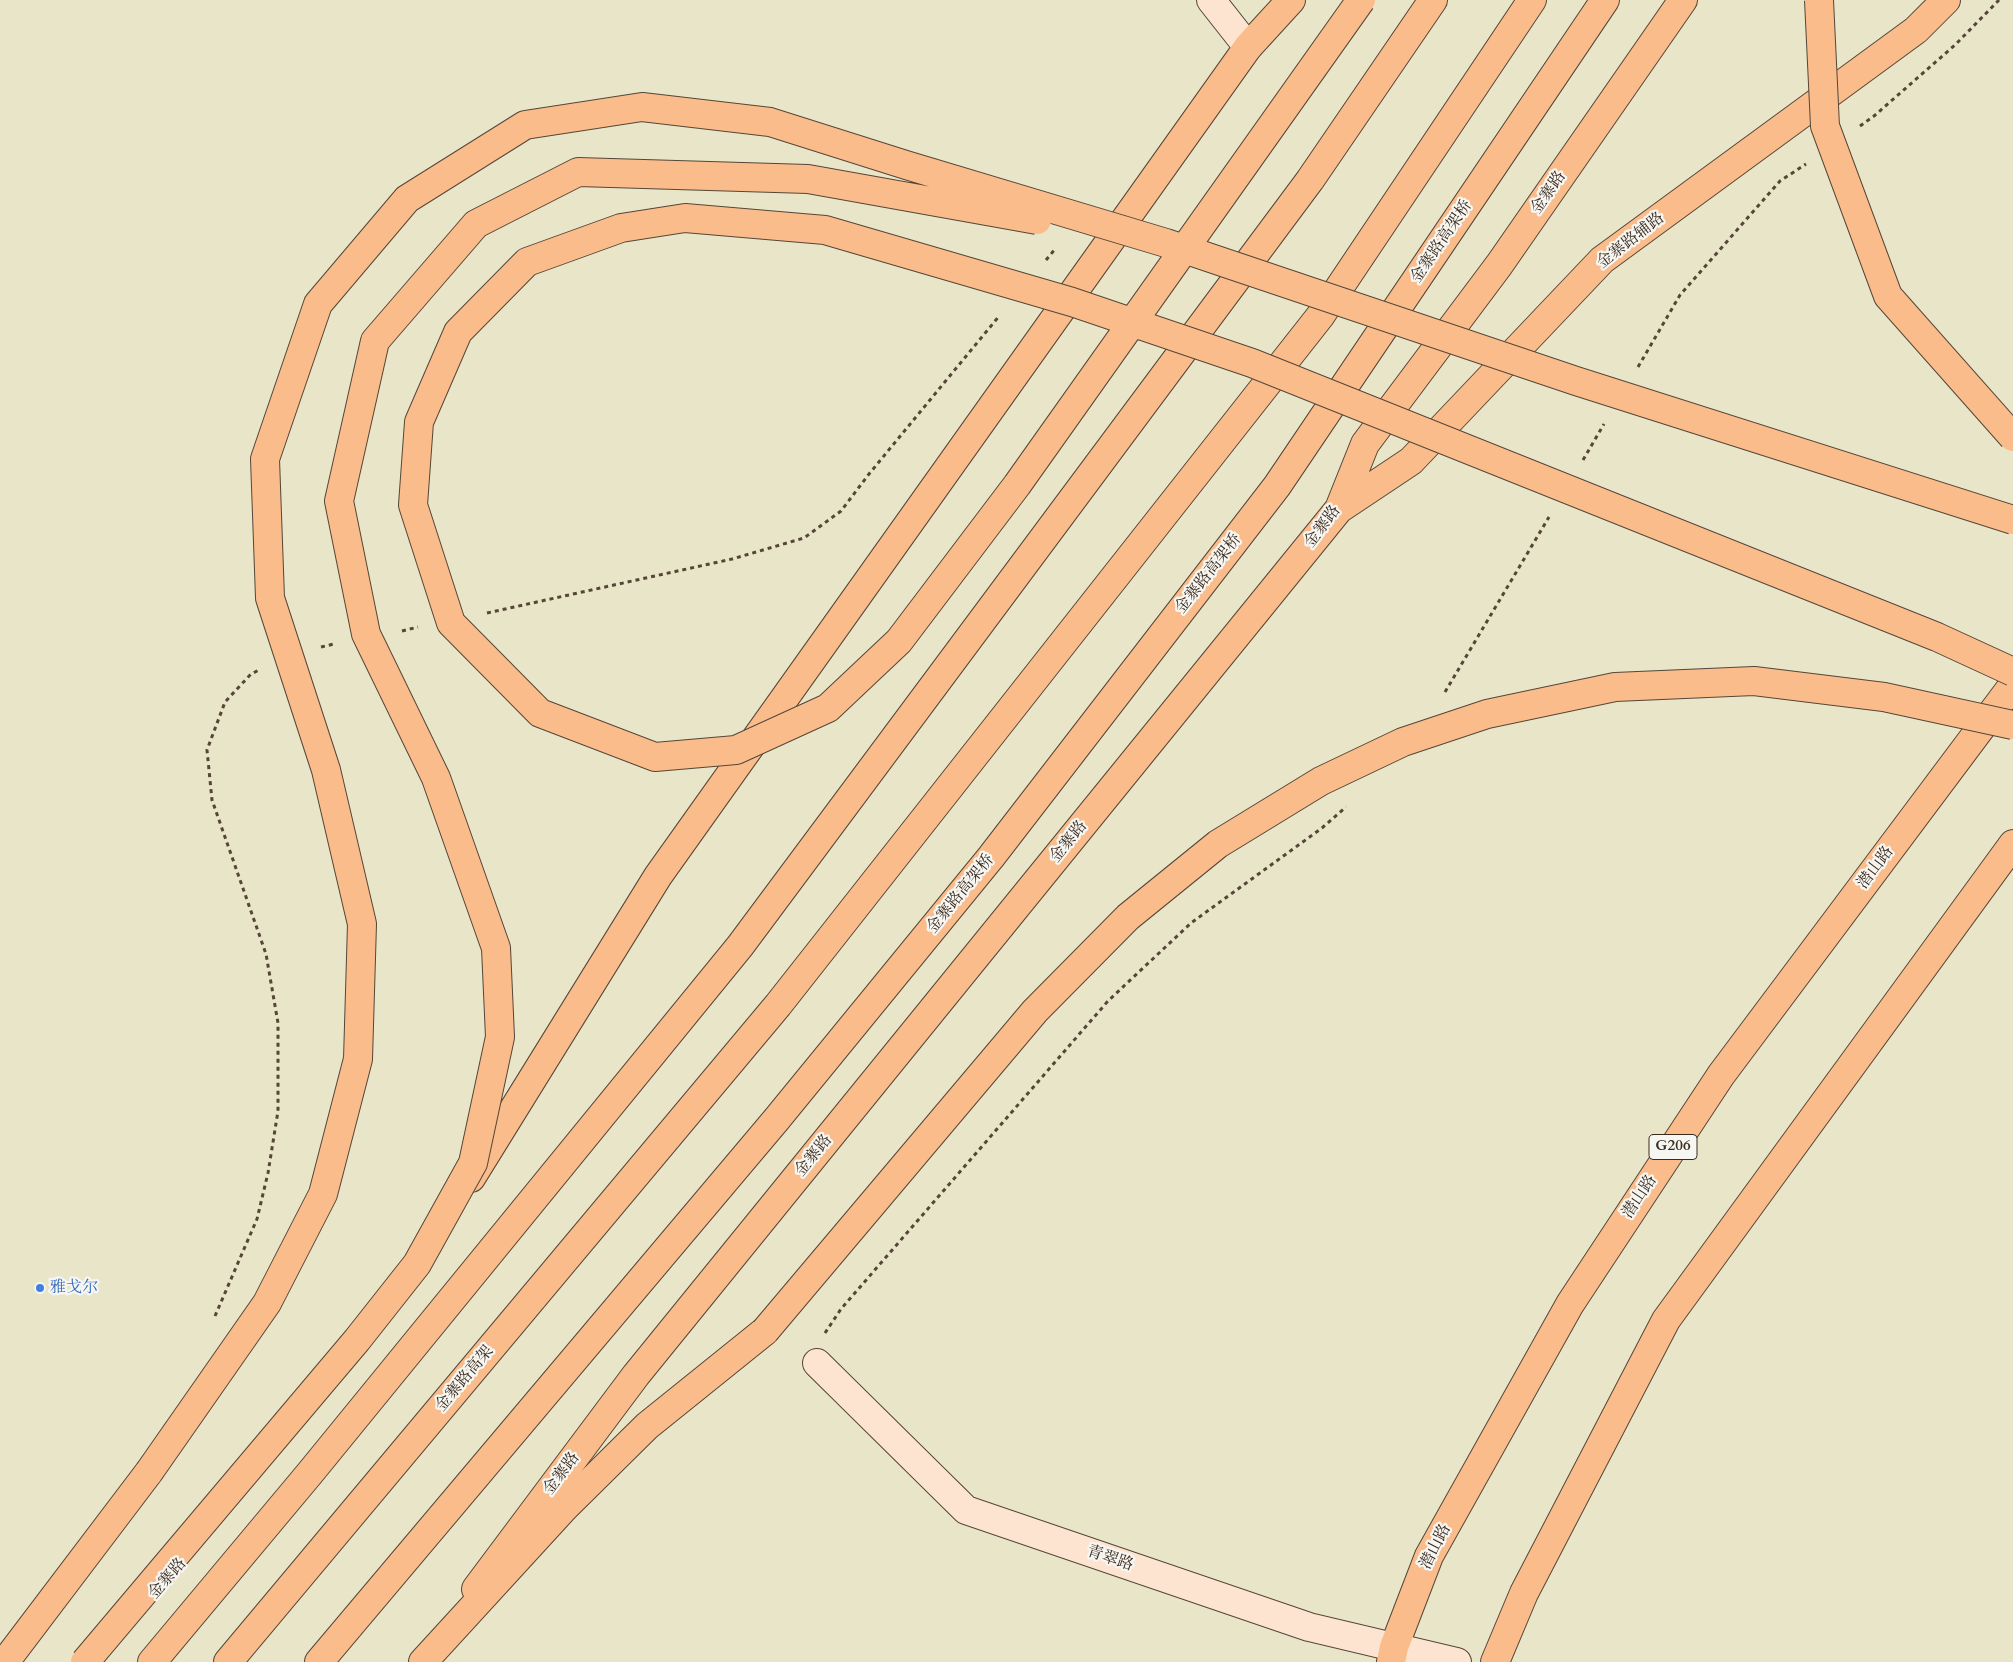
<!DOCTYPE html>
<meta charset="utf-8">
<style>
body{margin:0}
canvas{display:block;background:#e9e5c8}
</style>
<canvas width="2013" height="1662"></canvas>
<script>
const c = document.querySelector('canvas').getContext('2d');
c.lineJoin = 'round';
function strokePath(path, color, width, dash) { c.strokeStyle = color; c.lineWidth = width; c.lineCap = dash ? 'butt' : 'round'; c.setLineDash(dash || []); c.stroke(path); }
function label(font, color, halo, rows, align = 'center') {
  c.font = font + ' Cardo,"Noto Serif SC",serif'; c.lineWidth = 4.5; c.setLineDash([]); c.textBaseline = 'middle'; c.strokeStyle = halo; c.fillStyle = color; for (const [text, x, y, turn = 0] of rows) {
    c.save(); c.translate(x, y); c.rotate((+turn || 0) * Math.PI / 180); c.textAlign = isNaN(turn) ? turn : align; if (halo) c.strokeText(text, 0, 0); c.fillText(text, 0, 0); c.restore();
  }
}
const secondary = new Path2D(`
 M1211 0 1248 47
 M817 1363 966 1510 1309 1627 1457 1662`);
const primary = new Path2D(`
 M1339 509 1411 461 1602 260 1916 30 1946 0
 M471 1178 658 876 1248 47 1291 0
 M476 1589 636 1375 1339 509 1365 444 1499 265 1683 0
 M5 1662 149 1472
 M1391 1662 1394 1647 1429 1556 1570 1304 1721 1075 2013 685
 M1495 1662 1524 1593 1666 1320 2013 844`);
const highway = new Path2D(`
 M152 1662 310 1473 740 946 1310 180 1433 0
 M228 1662 778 1005 1321 315 1532 0
 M319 1662 776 1120 991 857 1277 486 1605 0
 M423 1662 564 1508 647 1426 765 1331`);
strokePath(secondary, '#554638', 30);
strokePath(primary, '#554638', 30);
strokePath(highway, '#554638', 30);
strokePath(new Path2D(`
 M1860 126 1874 116 1955 45 1999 0
 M1046 260 1056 248
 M1638 367 1680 295 1780 181 1806 164
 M1583 460 1604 424
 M487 613 732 559 804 538 841 511 869 474 1000 315
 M402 631 418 627
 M321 647 334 644
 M1445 692 1549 517
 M215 1316 257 1219 268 1173 278 1111V1023L266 954 212 800 207 750 225 702 251 674 259 670
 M825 1333 841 1309 1108 1001 1191 923 1322 828 1346 807`), '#554638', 3, [4, 4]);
strokePath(secondary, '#fde4d1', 28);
strokePath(primary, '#fabc8b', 28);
strokePath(highway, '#fabc8b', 28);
const highwayBridge = new Path2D(`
 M1361 0 1017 485 899 641 828 708 736 750 655 757 540 713 451 623 413 505 419 422 458 332 527 262 621 228 685 218 825 230 1072 302 1252 363 1937 637 2013 672
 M1819 0 1825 126 1888 296 2013 437
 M765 1331 1035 1011 1128 917 1218 844 1321 781 1403 742 1487 714 1615 687 1754 681 1884 697 2013 725
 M149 1472 267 1303 323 1194 358 1059 362 924 326 770 270 598 265 459 318 304 407 199 525 125 642 107 770 122 906 165 1166 243 1576 381 2013 520
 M85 1662 357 1340 417 1264 473 1163 500 1037 496 948 436 778 366 634 339 501 375 341 476 224 578 172 808 179 1037 220`);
strokePath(highwayBridge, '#554638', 30, []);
strokePath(highwayBridge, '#fabc8b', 28);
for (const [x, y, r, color] of [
 [40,1288,5,"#3f7fe0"]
]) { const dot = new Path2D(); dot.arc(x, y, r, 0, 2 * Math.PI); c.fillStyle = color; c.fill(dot); strokePath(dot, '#f6f6f2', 2); }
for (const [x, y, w] of [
 [1673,1147,48]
]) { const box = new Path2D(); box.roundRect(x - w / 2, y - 12.5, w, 25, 4); c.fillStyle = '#f6f6f2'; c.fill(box); strokePath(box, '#3b2a1e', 1); }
label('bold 15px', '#3b2a1e', null, [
 ["G206",1673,1147]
]);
label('16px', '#3b2a1e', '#f6f6f2', [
 ["金寨路",1549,193,-55],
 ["金寨路辅路",1631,241,-38],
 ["金寨路高架桥",1442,242,-56],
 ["金寨路",1323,527,-53],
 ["金寨路高架桥",1209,574,-52],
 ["金寨路",1069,842,-51],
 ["潜山路",1876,868,-53],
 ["金寨路高架桥",961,894,-51],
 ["金寨路",814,1156,-51],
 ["潜山路",1640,1197,-56],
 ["金寨路高架",465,1379,-50],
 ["金寨路",562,1474,-53],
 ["潜山路",1436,1547,-63],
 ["青翠路",1110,1559,19],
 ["金寨路",168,1579,-49]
]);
label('16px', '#366cbe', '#f6f6f2', [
 ["雅戈尔",50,1288]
], 'left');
</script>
